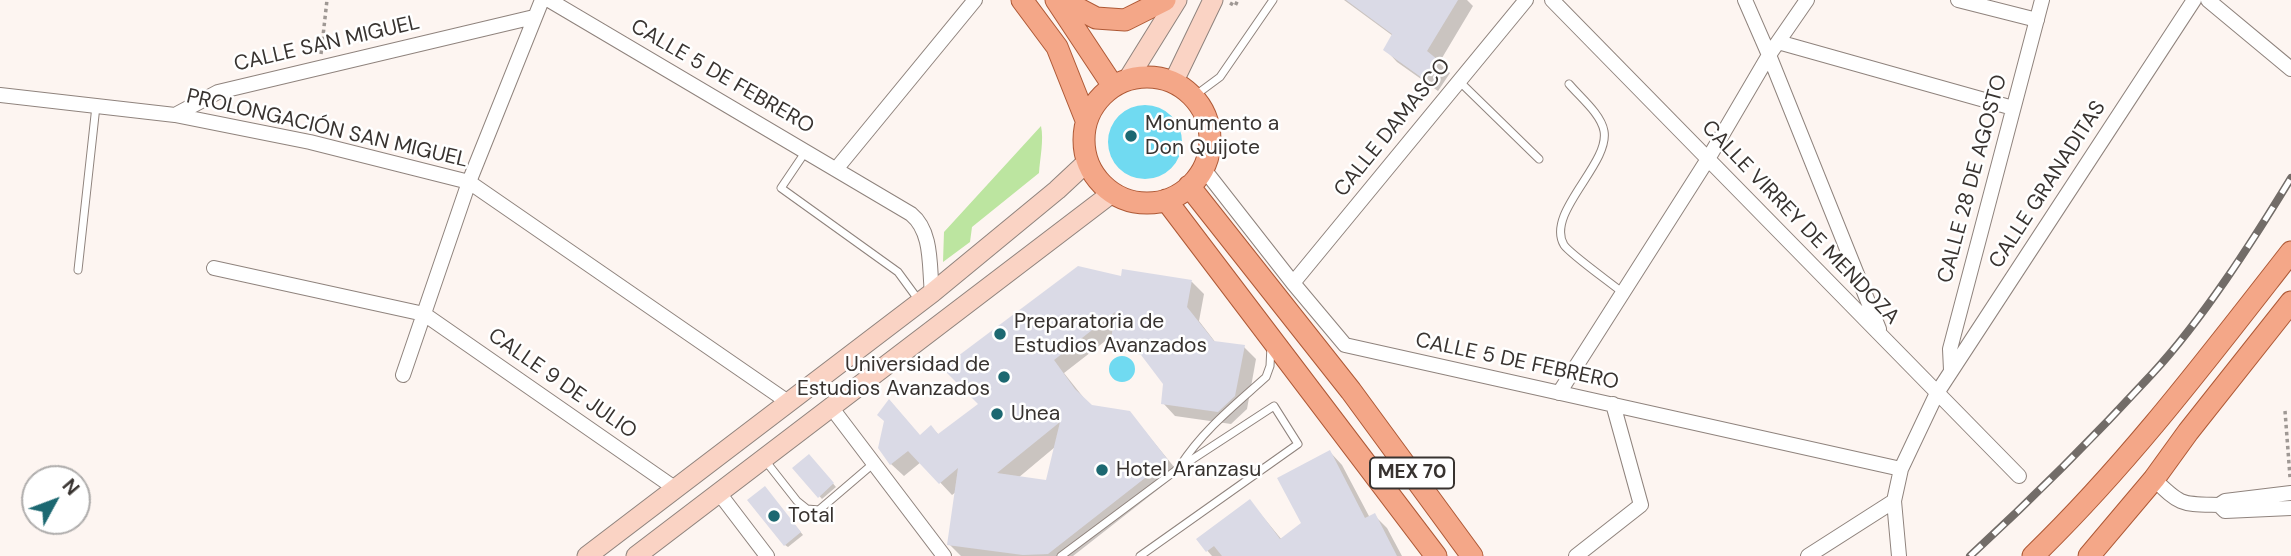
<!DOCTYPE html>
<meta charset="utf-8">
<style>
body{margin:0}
#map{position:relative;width:2291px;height:556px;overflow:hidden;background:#fdf5f1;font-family:"DM Sans",sans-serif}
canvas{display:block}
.north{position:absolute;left:21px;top:465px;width:70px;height:70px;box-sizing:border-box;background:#fff;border:2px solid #afadac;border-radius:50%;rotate:49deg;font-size:19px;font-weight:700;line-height:28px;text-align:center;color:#383330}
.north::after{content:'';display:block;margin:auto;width:24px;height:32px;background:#1c6871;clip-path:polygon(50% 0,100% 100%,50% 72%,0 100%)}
</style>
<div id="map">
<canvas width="2291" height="556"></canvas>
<div class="north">N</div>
</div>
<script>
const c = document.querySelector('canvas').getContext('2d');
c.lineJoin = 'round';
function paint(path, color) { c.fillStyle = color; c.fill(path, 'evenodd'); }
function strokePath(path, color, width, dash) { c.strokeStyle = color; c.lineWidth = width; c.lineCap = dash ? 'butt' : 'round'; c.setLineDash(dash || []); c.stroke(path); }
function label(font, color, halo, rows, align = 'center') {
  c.font = font + ' "DM Sans",sans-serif'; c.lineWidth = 5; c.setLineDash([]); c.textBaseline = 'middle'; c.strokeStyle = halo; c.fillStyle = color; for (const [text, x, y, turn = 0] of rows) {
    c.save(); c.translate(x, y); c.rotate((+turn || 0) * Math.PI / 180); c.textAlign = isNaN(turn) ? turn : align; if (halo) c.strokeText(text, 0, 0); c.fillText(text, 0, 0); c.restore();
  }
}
paint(new Path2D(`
 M1041 126C1044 140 1040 158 1039 173L972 227 970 242 943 262 944 232Z`), '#bce5a0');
paint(new Path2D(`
 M1108 142a37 37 0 1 1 74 0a37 37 0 1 1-74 0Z
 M1109 369a13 13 0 1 1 26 0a13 13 0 1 1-26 0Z`), '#70daf1');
paint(new Path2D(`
 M1344 0H1467L1473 6 1439 63 1450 73 1438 91 1397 62 1385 49 1393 36Z
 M1122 278 1192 282 1204 294 1199 321 1216 343 1244 347 1256 359 1247 409 1231 424 1175 416 1163 403 1165 383 1143 355 1125 352 1113 339V335L1064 373 1091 407 1130 413 1179 473 1073 556H961L949 544 956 492 952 495 921 462 904 476 891 464 890 401 921 437 931 427 939 435 981 404ZM1055 447 1047 482 1018 478Z
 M1330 452 1342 465 1370 518 1374 515 1387 528 1402 556H1212L1198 540 1250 501 1282 540 1303 523Z
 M809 456 836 487 822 499 795 468Z
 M767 491 803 535 788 547 785 545Z`), '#0003');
paint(new Path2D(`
 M1346 0H1458L1427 51 1438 60 1425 80 1383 50 1392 34Z
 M1078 266 1121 276 1122 269 1192 280 1187 307 1214 341 1245 345 1235 396 1218 412 1161 404 1163 384 1132 343 1111 340 1115 312 1054 360 1075 389 1092 405 1130 411 1168 460 1048 554 1023 555 947 545 958 468 939 484 908 451 890 465 878 448 884 421 877 415 889 399 920 435 931 425 938 434 978 404 942 368ZM1060 422 1046 480 997 473Z
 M1330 450 1365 518 1375 513 1397 556H1222L1214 546 1206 552 1196 539 1250 499 1280 539 1301 523 1277 478Z
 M809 454 834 483 818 498 792 468Z
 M765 486 801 532 784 546 747 500Z`), '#dadae6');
const lane = new Path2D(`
 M1459 81 1539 159
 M1569 84C1580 97 1601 114 1604 131 1610 164 1545 213 1564 245 1570 254 1611 283 1623 293
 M1193 97 1220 77 1273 0
 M806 151 781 188 898 272 920 302
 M78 270 96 106
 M764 459 797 501 807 509 819 510 874 463
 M1180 466C1203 430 1235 405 1266 377L1270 366 1271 346
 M1061 556 1179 468 1274 406 1298 444 1140 556`);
const street = new Path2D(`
 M549 0 911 214C933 232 929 267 932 293
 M1552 0 2019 476
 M1745 0 1769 55 1879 329
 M1958 0 2037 20
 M2208 0 2291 69
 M1778 42 2013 108
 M0 95 175 115 310 142 469 182 788 402
 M175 115 218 92 534 17
 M837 168 975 0
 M1203 168 1293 283 1345 345 1901 469
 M214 268 424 314 676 489
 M1293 283 1526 0
 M1951 370 1950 349 2042 0
 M403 375 469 182 542 0
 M1559 393 1708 159 1769 55 1807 0
 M831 407 944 556
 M2154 479C2181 506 2182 504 2219 505L2225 501 2291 493
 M719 493 767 556
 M2219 505 2225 511 2291 508
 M1576 556 1641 505 1613 404
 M1808 556 1894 501
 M1899 556 1894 501 1901 469 1937 393 2194 0`);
const secondary = new Path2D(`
 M1128 79 1177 0
 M1173 83 1213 0
 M587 556 932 293 1057 190 1087 162
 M636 556 1112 193`);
const primary = new Path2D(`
 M1022 0 1057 47 1086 120
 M1056 0 1113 86
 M1062 0 1096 18 1125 20 1165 0
 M1084 140a63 63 0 1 1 126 0a63 63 0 1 1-126 0Z
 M1189 186 1351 391 1472 556
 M1166 200 1436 556
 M2033 556C2129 463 2209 357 2291 252
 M2089 556 2154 479 2188 432 2291 302`);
strokePath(lane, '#8f837d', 9);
strokePath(street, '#8f837d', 16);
strokePath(secondary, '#8f837d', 21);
strokePath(primary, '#ae5936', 23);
strokePath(new Path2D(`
 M1230 3 1235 6 1238 0
 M321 54 327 0
 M2285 411 2290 477`), '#9f9894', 3.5, [3.5, 3.5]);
strokePath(lane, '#fff', 7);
strokePath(street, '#fff', 14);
strokePath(secondary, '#fad3c4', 19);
strokePath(primary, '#f4a788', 21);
const rail = new Path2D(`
 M1970 556C2033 498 2094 437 2152 374 2203 319 2252 242 2291 178`);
strokePath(rail, '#726c68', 8);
strokePath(rail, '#fff', 5, [16]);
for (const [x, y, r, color] of [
 [1131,136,7,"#1c6871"],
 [1000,334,7,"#1c6871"],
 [1004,377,7,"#1c6871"],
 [997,414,7,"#1c6871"],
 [1102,470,7,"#1c6871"],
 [774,516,7,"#1c6871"]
]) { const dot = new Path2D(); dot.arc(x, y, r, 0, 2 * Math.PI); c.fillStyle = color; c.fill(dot); strokePath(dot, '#fff', 2.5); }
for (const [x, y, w] of [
 [1412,473,84]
]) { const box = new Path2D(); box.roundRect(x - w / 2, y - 15.5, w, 31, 5); c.fillStyle = '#fff'; c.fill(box); strokePath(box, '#383330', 2); }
label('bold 19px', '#383330', null, [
 ["MEX 70",1412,473]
]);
label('21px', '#383330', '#fff', [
 ["CALLE SAN MIGUEL",327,44,-13],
 ["CALLE 5 DE FEBRERO",722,77,30],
 ["CALLE DAMASCO",1393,128,-51],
 ["PROLONGACIÓN SAN MIGUEL",327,129,13],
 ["CALLE 28 DE AGOSTO",1973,179,-75],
 ["CALLE GRANADITAS",2048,185,-57],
 ["CALLE VIRREY DE MENDOZA",1800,223,46],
 ["CALLE 5 DE FEBRERO",1517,362,12],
 ["CALLE 9 DE JULIO",562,384,35]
]);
label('21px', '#383330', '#fff', [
 ["Monumento a",1145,124],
 ["Don Quijote",1145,148],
 ["Preparatoria de",1014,322],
 ["Estudios Avanzados",1014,346],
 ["Universidad de",990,365,"right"],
 ["Estudios Avanzados",990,389,"right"],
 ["Unea",1011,414],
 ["Hotel Aranzasu",1116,470],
 ["Total",788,516]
], 'left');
</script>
